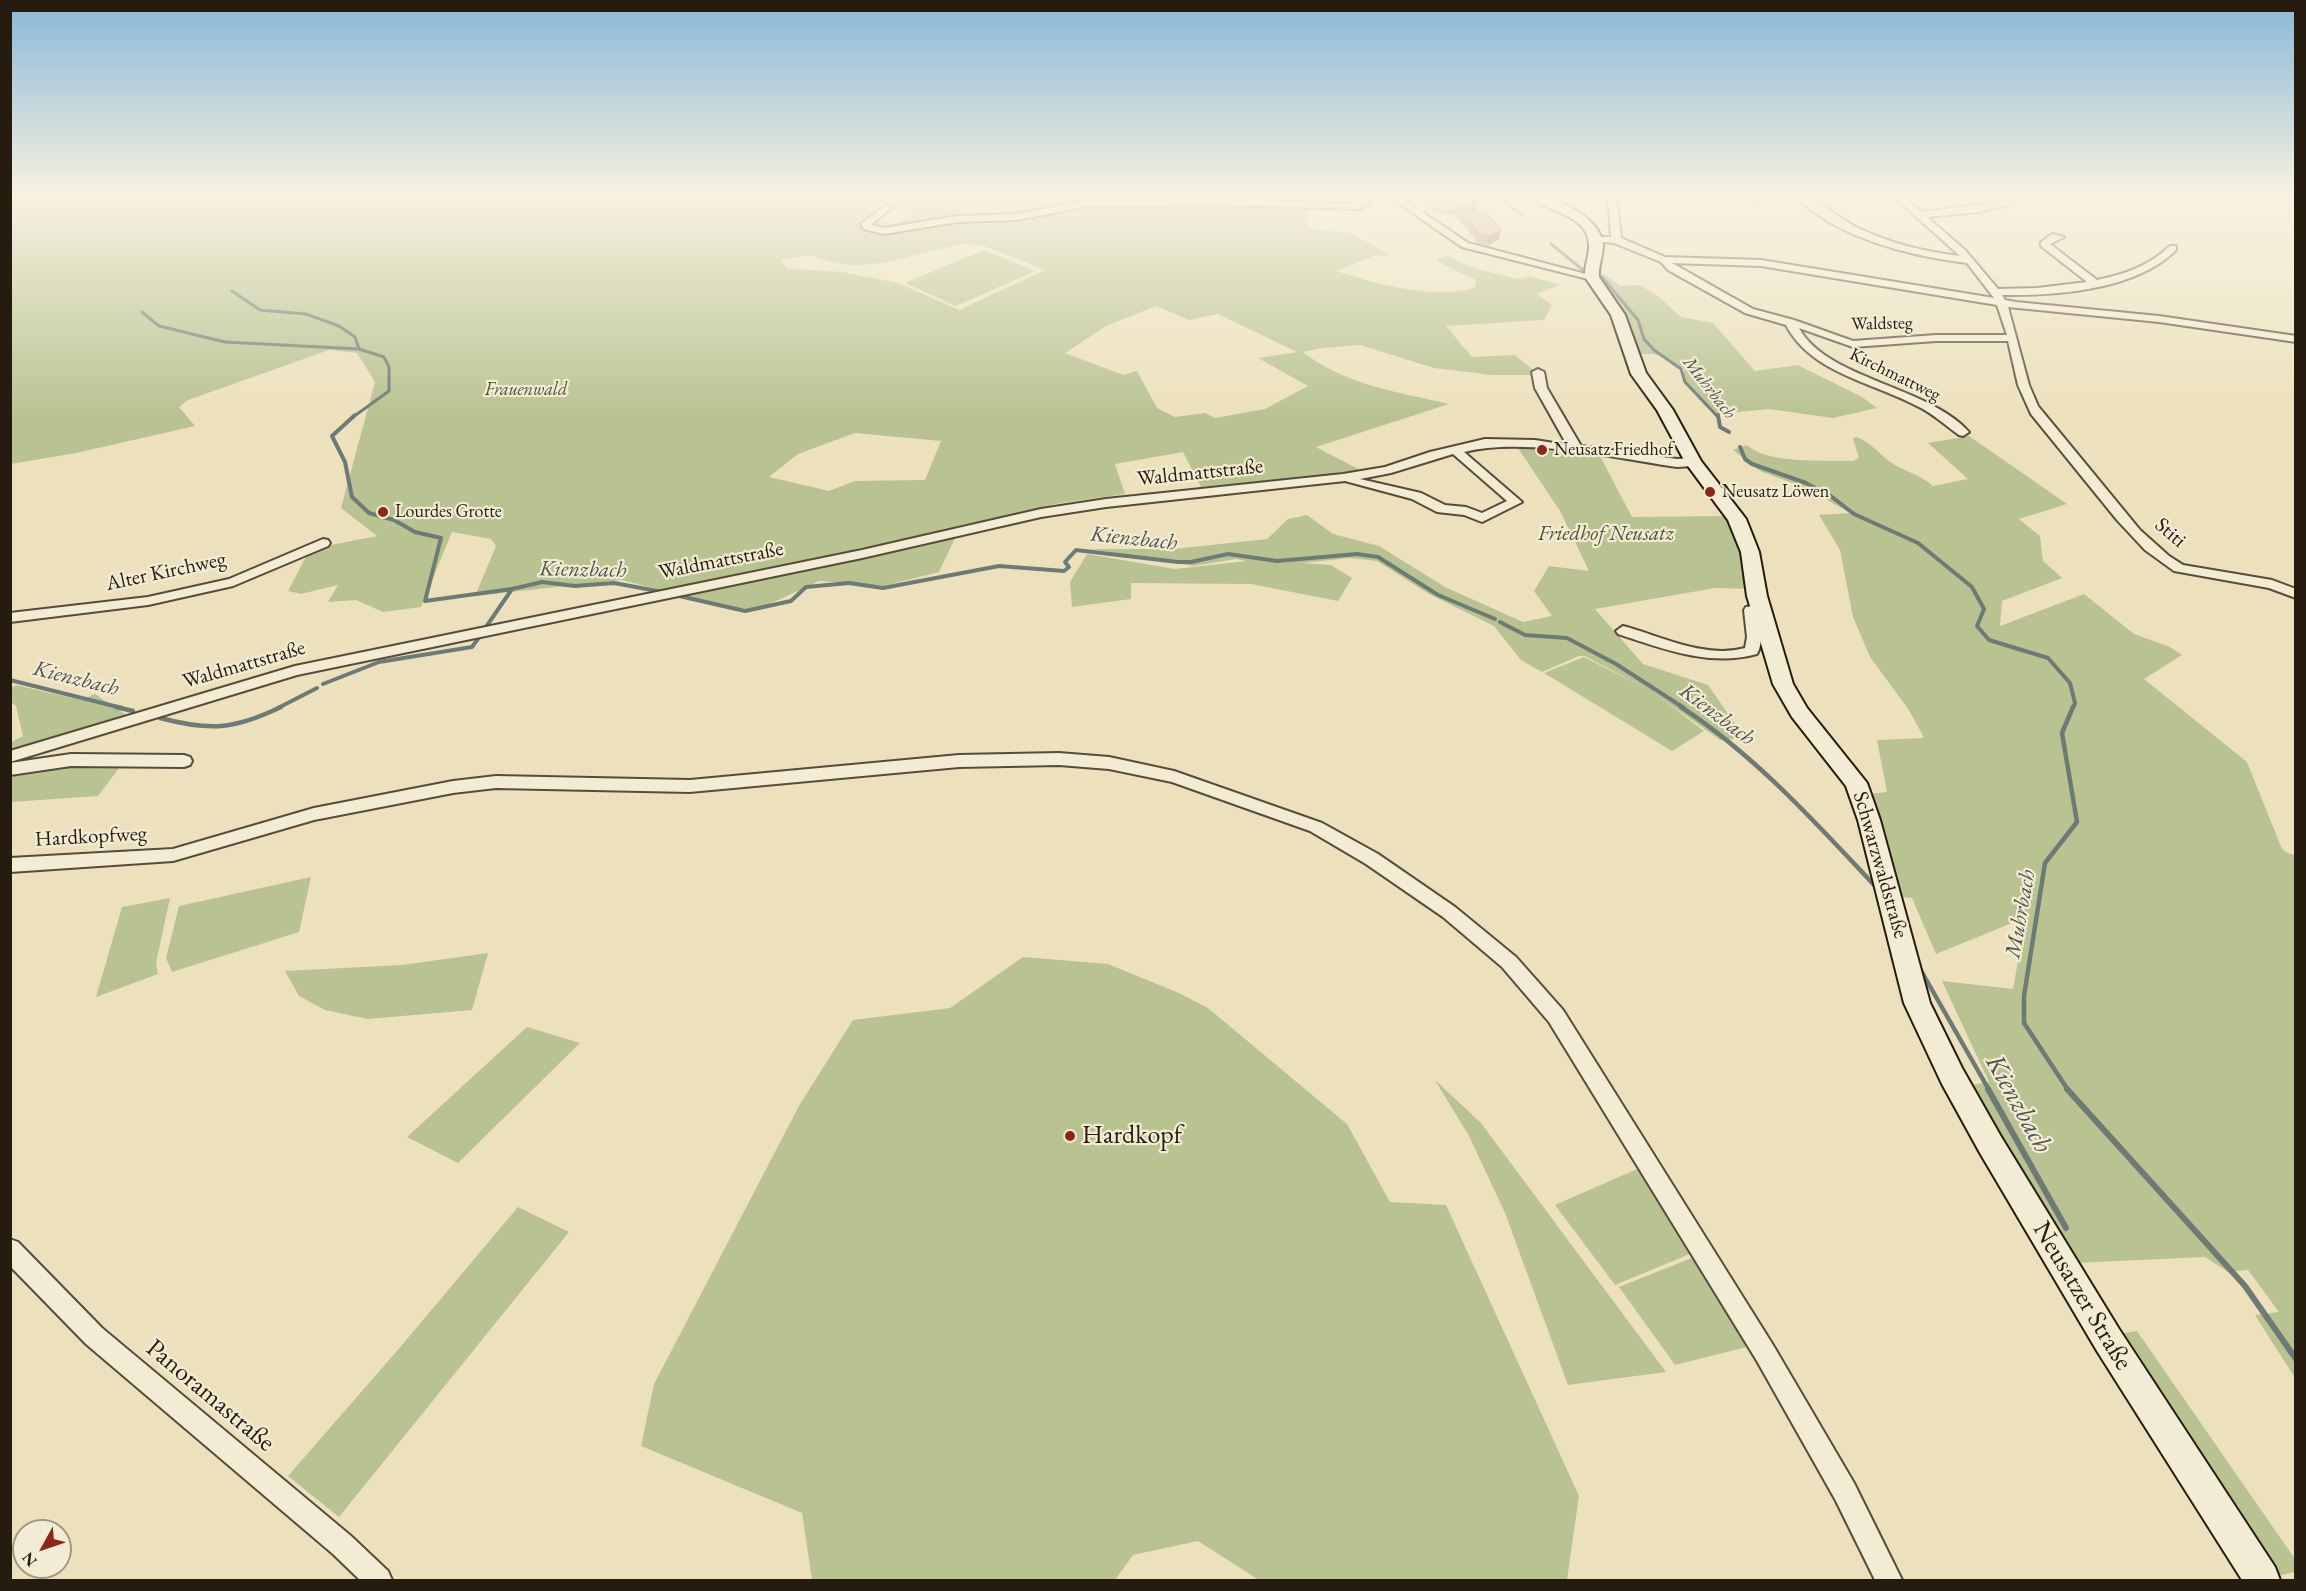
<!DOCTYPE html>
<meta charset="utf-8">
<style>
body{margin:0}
#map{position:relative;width:2306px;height:1591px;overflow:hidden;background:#ede1bd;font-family:"EB Garamond",serif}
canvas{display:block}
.frame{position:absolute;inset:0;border:12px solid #251b0f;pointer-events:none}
.north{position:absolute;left:12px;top:1519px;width:60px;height:60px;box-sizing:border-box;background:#f3ecd4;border:2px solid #a19885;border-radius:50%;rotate:230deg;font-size:16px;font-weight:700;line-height:24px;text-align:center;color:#251b0f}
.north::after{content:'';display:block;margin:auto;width:21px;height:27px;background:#8f2418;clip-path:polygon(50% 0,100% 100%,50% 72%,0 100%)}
</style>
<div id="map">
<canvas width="2306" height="1591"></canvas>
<div class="frame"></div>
<div class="north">N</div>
</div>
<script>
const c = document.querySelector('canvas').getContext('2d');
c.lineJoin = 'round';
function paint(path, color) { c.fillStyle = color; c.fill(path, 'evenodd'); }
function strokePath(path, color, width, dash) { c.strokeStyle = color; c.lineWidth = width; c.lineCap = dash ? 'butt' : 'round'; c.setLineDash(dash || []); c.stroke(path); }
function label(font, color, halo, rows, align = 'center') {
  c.font = font + ' "EB Garamond",serif'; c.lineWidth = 4.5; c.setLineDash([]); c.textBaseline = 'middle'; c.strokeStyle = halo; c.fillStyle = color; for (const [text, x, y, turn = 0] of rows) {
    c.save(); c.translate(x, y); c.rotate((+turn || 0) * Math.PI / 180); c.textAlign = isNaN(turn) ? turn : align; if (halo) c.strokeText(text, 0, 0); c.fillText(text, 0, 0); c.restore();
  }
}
paint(new Path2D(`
 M11 194H1304L1309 229 1352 233 1391 256 1376 255 1337 271 1339 272C1379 284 1433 300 1475 288L1476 280 1436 261 1446 256 1474 268 1518 279 1530 276 1560 285 1537 294 1552 305 1544 320 1446 326 1472 357 1515 355 1536 372V375H1493L1434 368 1360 345 1322 348 1303 352C1345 385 1398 392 1449 404L1316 447 1364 472 1201 487 1183 452 1115 464 1125 494 1055 504 878 547 662 590 621 580 475 596 496 546 491 539 452 532 421 607 383 612 356 600 328 602 338 585 301 594 288 591 310 549 377 536 341 508 375 382 357 353 329 350 188 400 179 407 195 426 76 453 11 464ZM1012 207 1013 214 963 217V209ZM876 208 909 211V212L898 224 865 221ZM960 244 983 245 1045 270 959 310 898 283 843 272 787 268 780 260 809 255 834 263 855 266 887 262ZM1156 306 1189 320 1218 314 1297 352 1258 358 1308 386 1265 409 1215 418 1205 413 1175 417 1157 408 1137 371 1123 375 1065 353 1106 326ZM855 433 941 441 925 480 855 481 829 491 769 477 798 454Z
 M984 250 1035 271 956 306 905 283Z
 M1600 272 1620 286 1640 285 1659 297 1681 317 1713 323 1755 371 1798 365 1862 397 1877 408 1833 418 1769 409 1718 414 1684 383V369L1655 354H1638C1634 339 1629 323 1621 309 1614 297 1600 286 1600 272Z
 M1969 436 2067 504 2019 519 2040 536 2043 561 2062 578 2002 601 2000 626 2084 594 2134 634 2170 647 2182 655 2144 679 2247 762 2282 849 2288 853 2295 855V1378L2255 1315 2279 1312 2248 1270 2228 1272 2205 1257 2075 1263 1967 1086 1989 1082 1942 981 2013 989 2018 961 2017 921 1936 954 1912 898 1900 897 1870 794 1887 792 1877 740 1924 738 1909 710 1870 657 1853 617 1840 550 1819 515 1850 513 1808 489 1760 471 1733 450 1747 445C1766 464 1824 460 1853 461L1859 458 1853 439 1856 437C1872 442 1881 457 1895 465 1909 473 1921 475 1933 486L1968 479 1928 443Z
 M1518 448 1600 456 1632 517 1731 516 1740 543 1750 589 1715 588 1595 609 1643 664 1708 685 1745 738 1720 740 1658 696 1704 731 1672 751 1544 673 1584 657 1645 688 1585 656H1579L1542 672 1521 660 1494 626 1429 594 1377 561 1350 558 1302 563 1331 565 1352 578 1338 601 1251 584 1131 583V599L1072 607 1070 582 1087 554 1175 569 1247 561 1236 559 1193 566 1091 549H1174L1267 539 1288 519 1307 515 1333 534 1379 546 1445 587 1523 622 1552 616 1534 591 1549 566 1589 571 1560 511Z
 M957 534 939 572 883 586 819 581 759 609 723 608 670 595Z
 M16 685 81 700 95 694 128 716 11 750 10 743 23 736 16 706 11 702V688Z
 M125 760 98 796 11 802V780L18 770Z
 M311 877 299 932 172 972 166 958 179 906Z
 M170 898 156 963 158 974 96 997 122 907Z
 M488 953 472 1010 368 1019 325 1010 299 996 285 971 402 965Z
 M1023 957 1108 964 1179 993 1208 1008 1347 1124 1390 1202 1446 1205 1579 1496 1567 1580H1259L1198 1541 1133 1555 1115 1580H812L802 1513 641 1446 654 1384 800 1104 853 1020 950 1008Z
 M527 1027 580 1043 458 1163 407 1137Z
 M1435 1080 1481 1123 1666 1372 1568 1385 1505 1213 1469 1136Z
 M1644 1166 1697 1251 1615 1285 1555 1205Z
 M518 1207 569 1232 339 1517 288 1476 396 1352Z
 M1699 1255 1751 1346 1675 1365 1619 1287Z
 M2137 1331 2295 1559V1572L2268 1578 2118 1334Z`), '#b8c391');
strokePath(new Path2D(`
 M1494 194 1524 216
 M1551 244 1583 270
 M1602 277 1638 320 1644 339 1654 350 1681 369 1685 382 1718 417
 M232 291 260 310 306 314 339 326 355 337 359 349
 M142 312 159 326 225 342 359 349 384 357 389 367V391L353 417`), '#6d7b76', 3);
strokePath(new Path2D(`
 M355 415 332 436 345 462 352 497 369 513 394 520 415 532 441 538 425 601 512 589
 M1718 415 1720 427 1729 432
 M1740 447 1745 459 1752 464 1806 483 1832 497 1854 514 1918 543 1972 587 1984 609 1977 626 1989 640 2048 658 2070 683 2075 703 2073 708
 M675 595 745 611 791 601 806 587 849 583 883 588 999 566 1064 571 1069 567 1065 562 1076 550 1178 562H1191L1228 554 1277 561 1357 554 1378 557 1438 595 1495 619
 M1500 622 1525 635 1567 638 1616 664 1684 708
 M486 627 512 589 542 582 575 586 614 583 663 592
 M10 680 122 708
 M323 684 379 662 472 647 480 636
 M278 708 317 688`), '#6d7b76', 4);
strokePath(new Path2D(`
 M116 707 133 711
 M1681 707C1756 756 1816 823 1877 888
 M160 718C210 731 233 730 281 707
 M1919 967 1989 1090
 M2068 1090 2024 1023V996L2045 863 2077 822 2062 733 2073 707`), '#6d7b76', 4.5);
strokePath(new Path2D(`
 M1988 1089 2066 1228
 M2067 1089 2245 1286 2296 1359`), '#6d7b76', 6);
const minor = new Path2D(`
 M1359 194H1367L1369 203 1360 209 1220 205 1089 206 1017 220 958 222 884 234 864 229 861 224 886 205 891 208 889 210 871 225 884 228 958 216 1017 214 1089 200 1220 199 1343 204 1358 203Z
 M1385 194H1395L1416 208 1410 194H1419L1426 209 1422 212 1468 243 1597 277 1592 280 1462 247Z
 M1608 194H1616L1621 238 1665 257 1761 260 1994 298 1967 263C1909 256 1834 237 1793 194 1811 194 1839 219 1858 228 1890 243 1925 252 1960 256L1891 194H1900L1922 212 2013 200V204L1978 212 1927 217 1965 250 1998 289 2037 288 2087 282 2041 246V242L2052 234 2064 237 2050 244 2097 280C2125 274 2149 266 2170 246H2176V250C2136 290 2057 296 2002 295L2005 300 2016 302 2159 316 2296 336V342L2159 322 2008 307 2029 385 2038 406 2140 530 2169 556 2183 565 2272 580 2296 589V598L2269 588 2174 571 2145 550 2117 520 2031 414 2018 385 2008 341H1936L1853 347 1799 328C1826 379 1928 386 1969 432L1963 436 1959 435C1945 425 1932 413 1917 406 1872 382 1811 373 1786 325L1745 313 1668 270 1661 262 1614 243 1593 241V237H1611ZM1672 263 1761 266 1997 305 2007 335H1936L1853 341 1794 320 1753 309Z
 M1751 194H1759L1757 201H1751Z
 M1538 369 1544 372 1547 388 1581 446 1677 459 1693 458 1699 462 1693 466 1677 467C1615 458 1524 437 1464 452L1522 502 1482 522 1464 515 1437 512 1412 499 1345 481 1106 507 1041 517 862 558 297 675 10 762V751L295 666 862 550 1041 509 1106 499 1343 474 1385 467 1430 452 1485 439 1535 440 1567 445 1535 388 1532 372ZM1453 454 1507 501 1482 513 1466 507 1445 505 1421 493 1360 479 1391 473Z
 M323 539 328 540 330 543 328 546 233 586 148 605 10 622V613L148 597 229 579Z
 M1761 605 1768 609 1766 612 1759 614C1760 627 1764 642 1757 654 1710 667 1663 649 1618 634L1616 631 1623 626C1661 636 1705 659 1745 648L1747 637 1744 610 1746 607Z
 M1059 753 1109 757 1174 771 1322 823 1378 854 1455 907 1516 957 1563 1010 1773 1345 1854 1483 1902 1580H1875L1836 1501 1757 1361 1549 1022 1502 967 1443 917 1366 864 1310 831 1172 782 1109 769 1059 765 959 767 690 792 496 788 453 793 314 820 173 861 10 872V858L173 849 314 808 453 781 496 776 690 780 959 755Z
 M71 754 184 755 190 757 192 761 190 765 184 767 71 766 10 775V763Z
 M10 1239 18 1242 102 1328 351 1536 388 1571 392 1580H360L333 1554 86 1344 10 1266Z`);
const secondary = new Path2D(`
 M1526 194C1550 194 1601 216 1603 245 1603 256 1598 266 1599 277L1625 315 1646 373 1673 410 1701 461 1746 519 1759 552 1767 596 1793 684 1807 708 1867 783 1880 820 1930 1003 1962 1068 2000 1135 2119 1329 2275 1567 2280 1580H2242L2097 1351 1980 1153 1942 1084 1904 1003 1858 820 1846 786 1792 717 1773 684 1747 596 1741 552 1728 520 1685 462 1657 410 1631 374 1611 315 1585 277C1584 266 1590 255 1589 244 1588 213 1543 212 1526 194Z`);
strokePath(minor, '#574c3a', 4);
strokePath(secondary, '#251b0f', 4);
paint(minor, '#f3ecd4');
paint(secondary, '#f3ecd4');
paint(new Path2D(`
 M1422 194H1469L1477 210 1474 213 1501 230 1499 239 1487 246 1478 243 1455 215 1435 214Z`), '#bf8f7d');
paint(new Path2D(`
 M1480 197 1477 210 1466 218 1462 213 1463 208Z
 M1501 230 1499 239 1487 246 1489 237Z`), '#9b7466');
const building = new Path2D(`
 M1433 194H1469L1480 197 1463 208 1457 201 1437 200Z
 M1485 212 1501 230 1489 237 1479 234 1462 213Z`);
paint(building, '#dea691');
strokePath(building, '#9b7466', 1.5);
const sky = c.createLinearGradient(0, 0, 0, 417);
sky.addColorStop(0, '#8ab7d6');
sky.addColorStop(0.47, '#f7f2e1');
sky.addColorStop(1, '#f7f2e100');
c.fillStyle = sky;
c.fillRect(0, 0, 2306, 417);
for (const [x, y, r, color] of [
 [1542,450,6,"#8f2418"],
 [1710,492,6,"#8f2418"],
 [383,512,6,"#8f2418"],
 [1070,1136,6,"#8f2418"]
]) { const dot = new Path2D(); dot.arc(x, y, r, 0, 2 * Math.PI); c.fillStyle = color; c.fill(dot); strokePath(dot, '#f3ecd4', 2); }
label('18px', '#251b0f', '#f3ecd4', [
 ["Waldsteg",1882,324,-1],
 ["Kirchmattweg",1895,375,26]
]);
label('italic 18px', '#4f534b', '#f3ecd4', [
 ["Muhrbach",1709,388,52]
]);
label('italic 18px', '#514d36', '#f3ecd4', [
 ["Frauenwald",526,390]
]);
label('18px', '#251b0f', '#f3ecd4', [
 ["Neusatz Friedhof",1554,450],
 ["Neusatz Löwen",1722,492],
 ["Lourdes Grotte",395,512]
], 'left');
label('21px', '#251b0f', '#f3ecd4', [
 ["Waldmattstraße",1200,473,-6],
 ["Stiti",2170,533,41],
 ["Waldmattstraße",721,561,-11],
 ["Alter Kirchweg",166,572,-12],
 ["Waldmattstraße",244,665,-16],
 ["Hardkopfweg",91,837,-3],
 ["Schwarzwaldstraße",1880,865,74]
]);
label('italic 21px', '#514d36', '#f3ecd4', [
 ["Friedhof Neusatz",1606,534]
]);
label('italic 22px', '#4f534b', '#f3ecd4', [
 ["Kienzbach",1134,539,6],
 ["Kienzbach",583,570,1],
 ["Kienzbach",76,679,14],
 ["Kienzbach",1717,715,37],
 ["Muhrbach",2021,914,-80]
]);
label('26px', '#251b0f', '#f3ecd4', [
 ["Hardkopf",1082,1136]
], 'left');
label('26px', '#251b0f', '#f3ecd4', [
 ["Neusatzer Straße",2082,1296,59],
 ["Panoramastraße",210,1396,40]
]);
label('italic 27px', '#4f534b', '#f3ecd4', [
 ["Kienzbach",2018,1104,61]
]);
</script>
